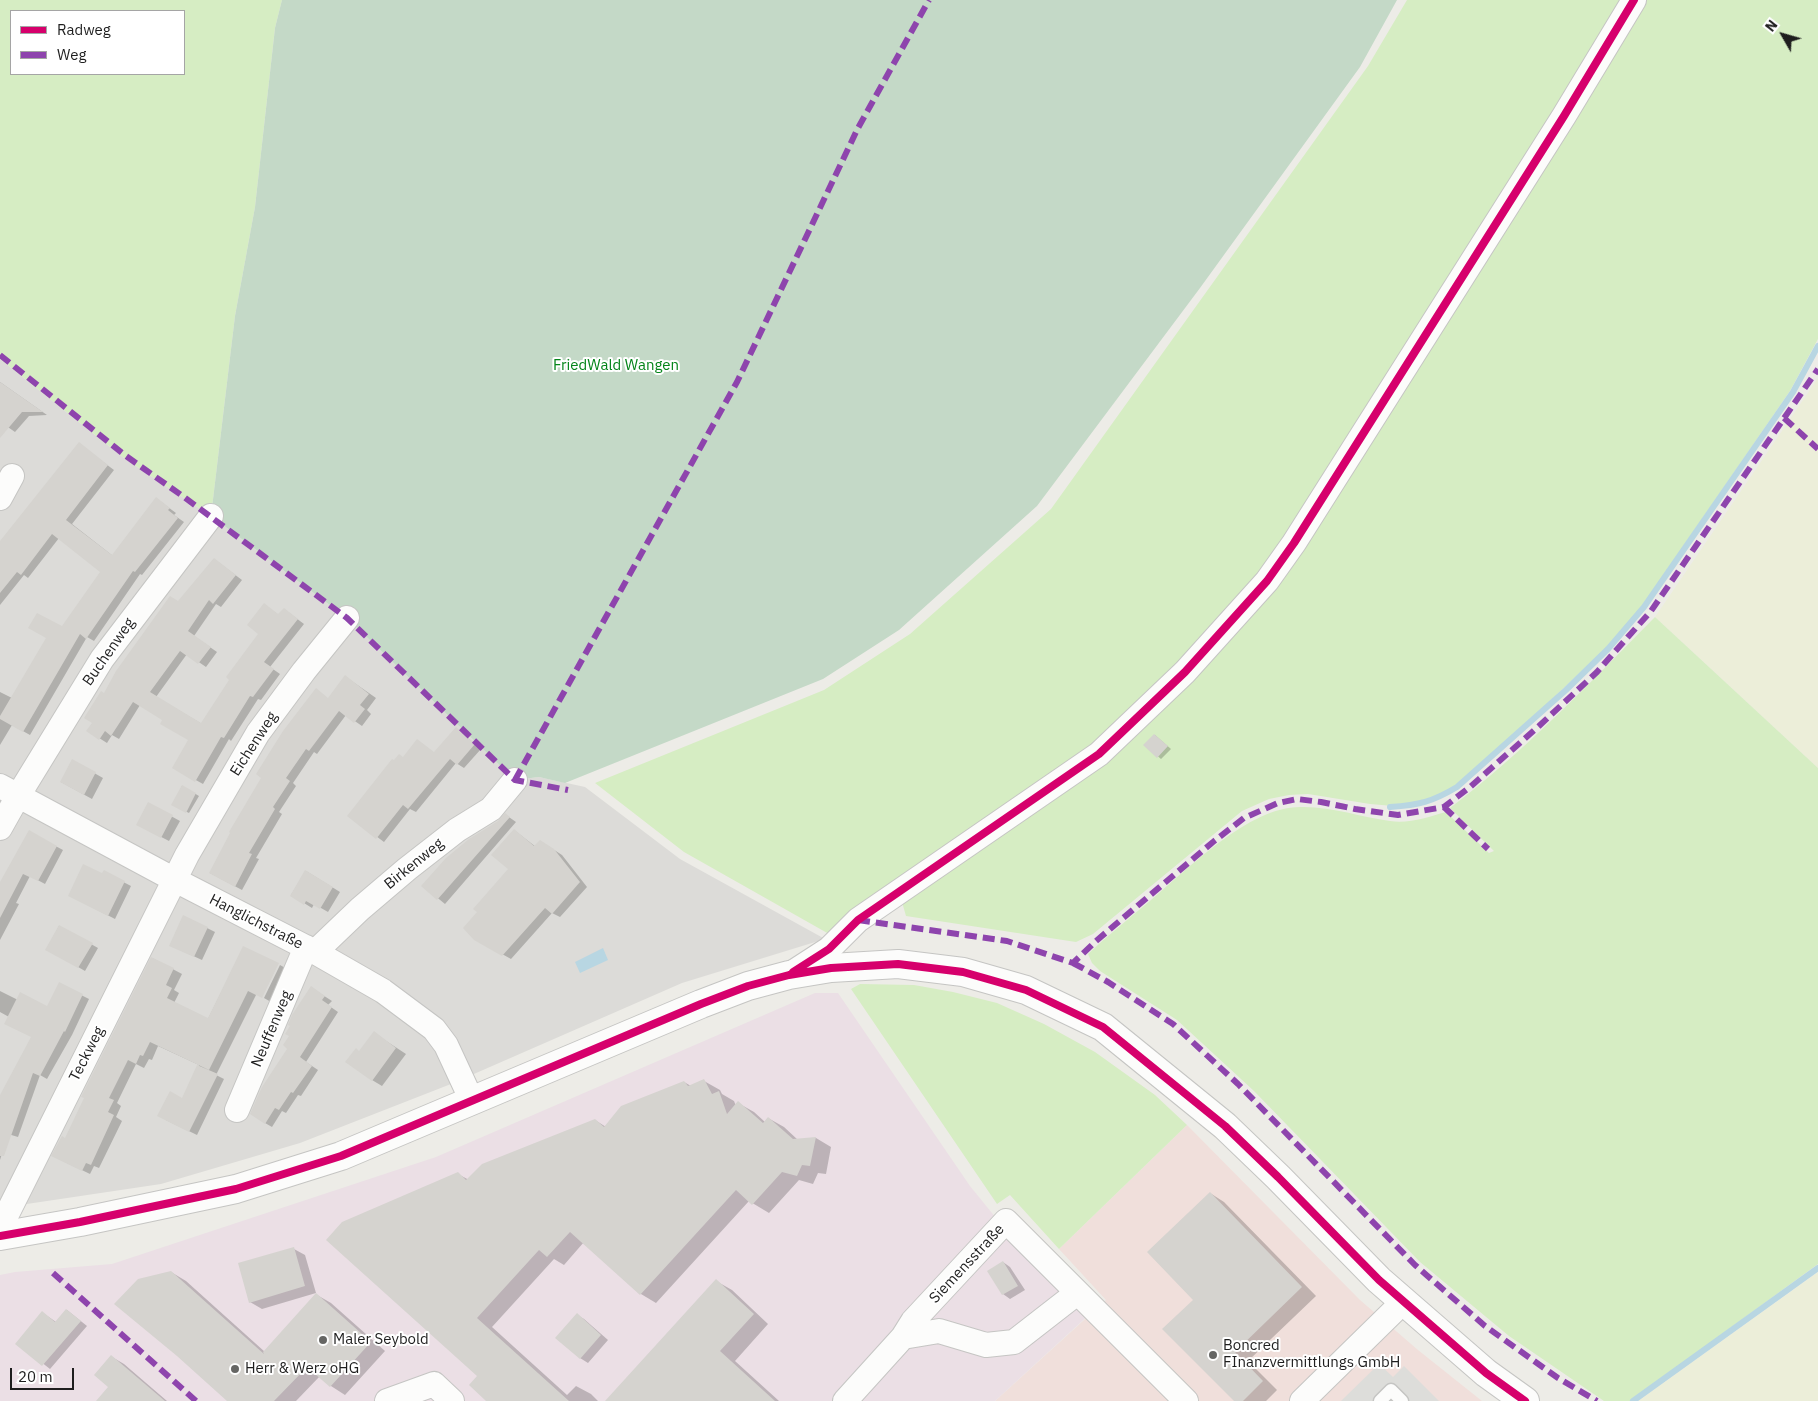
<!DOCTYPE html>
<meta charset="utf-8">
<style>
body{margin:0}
#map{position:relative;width:1818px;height:1401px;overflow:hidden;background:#edece7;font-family:"IBM Plex Sans",sans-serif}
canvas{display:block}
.legend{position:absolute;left:10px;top:10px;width:175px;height:65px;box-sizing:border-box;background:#fff;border:1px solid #a5a5a5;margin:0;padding:6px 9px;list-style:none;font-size:15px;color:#1e1e1e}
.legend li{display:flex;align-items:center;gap:10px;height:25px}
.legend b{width:25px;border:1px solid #a5a5a5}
.north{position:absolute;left:1758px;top:10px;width:50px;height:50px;-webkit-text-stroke:4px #fff;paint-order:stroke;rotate:308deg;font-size:14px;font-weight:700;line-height:20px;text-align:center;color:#1e1e1e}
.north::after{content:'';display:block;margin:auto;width:18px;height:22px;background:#1e1e1e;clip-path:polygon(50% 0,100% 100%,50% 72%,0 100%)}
.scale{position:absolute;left:10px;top:1368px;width:64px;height:22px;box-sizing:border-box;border:2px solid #1e1e1e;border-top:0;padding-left:6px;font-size:15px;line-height:18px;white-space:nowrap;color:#1e1e1e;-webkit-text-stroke:4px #fff;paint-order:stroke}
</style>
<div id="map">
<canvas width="1818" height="1401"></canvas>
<ul class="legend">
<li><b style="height:6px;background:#d6006c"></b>Radweg</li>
<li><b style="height:6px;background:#8e44ad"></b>Weg</li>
</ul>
<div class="north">N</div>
<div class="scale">20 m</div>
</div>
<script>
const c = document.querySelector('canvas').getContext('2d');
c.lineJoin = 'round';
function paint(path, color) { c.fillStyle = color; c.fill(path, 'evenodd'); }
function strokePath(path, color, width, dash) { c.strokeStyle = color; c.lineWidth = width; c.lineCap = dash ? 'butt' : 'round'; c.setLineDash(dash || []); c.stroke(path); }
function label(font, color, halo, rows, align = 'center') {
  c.font = font + ' "IBM Plex Sans",sans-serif'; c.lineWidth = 4; c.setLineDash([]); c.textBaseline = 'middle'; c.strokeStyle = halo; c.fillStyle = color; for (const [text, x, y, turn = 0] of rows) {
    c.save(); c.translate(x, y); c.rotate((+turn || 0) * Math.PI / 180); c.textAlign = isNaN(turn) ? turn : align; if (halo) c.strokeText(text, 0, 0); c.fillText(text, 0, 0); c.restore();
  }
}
paint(new Path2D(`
 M0 359 124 458 211 516 347 618 515 780 539 777 585 787 680 859 825 939 682 983 451 1084 300 1143 161 1184 0 1208Z`), '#dcdbd8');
paint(new Path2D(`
 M1187 1125 1360 1300 1418 1350 1482 1401H995L1106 1300 1059 1249Z`), '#f0dfdb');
paint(new Path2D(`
 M815 993H838L970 1186 996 1218 1092 1312 995 1401H0V1275L15 1272 112 1264 436 1157Z`), '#ebdfe5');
paint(new Path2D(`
 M1818 378V768L1655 617Z
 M1818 1272V1401H1638Z`), '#eceed9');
paint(new Path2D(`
 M0 0H282L275 28 255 207 235 316 211 516 124 458 0 359ZM11 11H184V74H11Z
 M1407 0H1623L1527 157 1259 578 1208 635 1095 744 829 934 684 852 595 783 824 690 910 634 1051 509 1368 66Z
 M1642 0H1818V339L1790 391 1642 606 1604 650 1494 754 1455 787 1439 795 1415 804 1393 806 1370 804 1308 794 1289 795 1269 799 1242 811 1093 934 1076 942 906 916 902 902 1195 672Z
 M1655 617 1818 768V1264L1630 1401H1604L1509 1336 1420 1262 1254 1091 1177 1020 1100 971 1092 963 1088 954C1108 935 1130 918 1151 900 1189 868 1249 807 1300 807 1331 806 1360 817 1390 821 1409 824 1428 817 1446 812L1489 853 1494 851 1450 808C1525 751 1589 684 1655 617Z
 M860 984 914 985 953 992 997 1003 1044 1024 1095 1052 1155 1095 1187 1125 1059 1249 1010 1195 997 1204 851 989Z`), '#d6edc3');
paint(new Path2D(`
 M282 0H1397L1360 67 1200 288 1037 506 899 630 823 679 565 783 539 777 515 780 347 618 211 516 235 316 255 207 275 28Z`), '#c4d9c7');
paint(new Path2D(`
 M1379 1364 1393 1377 1404 1366 1439 1401H1341Z`), '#ddddda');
paint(new Path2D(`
 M603 948 608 960 580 973 575 962Z`), '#b8d6e2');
paint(new Path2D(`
 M0 382 47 415 29 416 15 432 2 423 0 426Z
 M79 444 114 470 72 524 113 556 157 499 176 513 174 515 184 522 142 575 140 574 94 641 87 637 30 735 12 725 0 745V692L12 698 48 638 62 628 102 572 59 538 28 578 24 575 0 605V543Z
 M214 559 242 580 221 607 216 604 194 636 217 652 206 667 187 654 156 697 202 724 259 634 264 605 279 615 284 609 304 624 270 667 280 674 261 700 258 699 231 741 229 739 203 784 174 768 190 740 164 720 140 705 119 739 112 735 107 743 88 731 93 722 104 694Z
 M346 677 376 698 367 710 371 714 362 726 346 715 317 754 314 752 293 783 296 786 279 812 282 814 256 858 259 859 242 890 210 873 329 699Z
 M456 728 481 749 464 768 456 763 416 812 410 809 384 842 349 816 404 758 435 753Z
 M1155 735 1171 749 1161 759 1145 745Z
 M73 761 103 778 92 799 61 782Z
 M182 786 199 796 189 813 173 805Z
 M149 804 180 821 169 841 138 825Z
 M506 815 516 822 445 904 423 886Z
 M514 830 536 847 548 846 562 855 587 887 560 917 552 913 511 959 475 939 479 912 509 869Z
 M29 832 63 850 45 884 30 876 16 903 19 904 0 940V884Z
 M306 871 340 892 328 912 314 904 312 908 291 895Z
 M104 872 131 886 115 919 76 899Z
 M59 926 98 948 85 971 47 949Z
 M207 928 215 932 202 960 178 949Z
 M244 947 256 995 216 1075 224 1079 197 1135 166 1120 183 1099 199 1065 158 1046 152 1060 149 1059 144 1068 136 1064 117 1103 121 1106 116 1117 122 1121 99 1168 94 1166 90 1174 61 1160 66 1139 152 958 182 974 174 990 179 993 174 1003 208 1019Z
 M280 965 287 969 271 1002 264 998Z
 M59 984 89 999 72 1035 47 1079 40 1075 18 1137 8 1134 0 1160V1098L33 1037 9 1017 0 1012V991L18 1000 48 1008Z
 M318 992 332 1001 328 1005 338 1012 306 1062 318 1070 301 1096 298 1095 286 1113 282 1111 272 1127 265 1123 289 1048Z
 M374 1033 406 1054 382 1086 372 1080 360 1052Z
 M704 1081 720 1090 722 1094 734 1101 736 1106 738 1103 754 1112 765 1122 768 1118 784 1127 798 1140 816 1138 831 1147 826 1174 818 1173 813 1184 799 1180 769 1213 749 1201 656 1303 641 1294 584 1242 564 1265 554 1259 492 1327 567 1395 576 1386 591 1394 598 1401H488L478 1376 458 1174 469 1180 595 1120 606 1127 684 1082 691 1086Z
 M1210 1193 1224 1202 1316 1296 1248 1361 1277 1390 1266 1401H1235L1195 1300Z
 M294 1249 305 1255 316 1293 262 1309 250 1302Z
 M1003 1262 1010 1267 1025 1290 1010 1299 1003 1294 989 1271Z
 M171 1272 186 1281 265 1352 317 1295 331 1303 385 1351 345 1395 331 1386 320 1376 296 1401H228Z
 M716 1281 732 1290 768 1324 735 1361 779 1401H607Z
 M67 1310 87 1326 50 1369 17 1343 43 1313 56 1322Z
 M577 1315 584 1319 608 1340 588 1363 580 1358Z
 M112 1357 124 1364 167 1401H98L110 1387Z`), '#0003');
strokePath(new Path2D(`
 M1390 807C1419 805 1432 802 1457 787L1566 690 1608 649 1644 607 1793 392 1818 346
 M1633 1401 1818 1268`), '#b8d6e2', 6);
paint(new Path2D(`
 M0 382 43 412H22L0 438Z
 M79 442 108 465 66 520 112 555 156 497 170 508 168 510 178 518 135 572 133 571 86 639 80 634 23 732 0 719V716L46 638 28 628 37 613 62 626 100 572 52 534 21 575 17 572 0 593V541Z
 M214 558 236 575 213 604 209 600 188 631 211 647 198 664 180 651 150 692 201 723 229 680 226 677 258 634 247 625 264 603 278 614 284 608 298 619 264 662 274 669 253 697 250 696 224 738 221 737 195 782 172 768 188 740 160 724 162 720 133 702 111 736 105 731 99 740 86 731 92 723 84 718 101 691 104 693 116 671 170 596 178 601Z
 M345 675 369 694 360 705 365 709 354 723 339 711 309 751 306 749 286 778 290 781 273 807 275 809 249 853 252 854 235 887 209 873 230 833 229 832 261 778 256 774 283 731 316 688 328 698Z
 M456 727 475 744 457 765 450 759 408 809 403 805 376 839 347 816 392 759 394 760 399 754 403 757 417 739 434 752Z
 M1154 734 1168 746 1157 758 1143 745Z
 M72 759 96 772 84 795 60 782Z
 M182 785 196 793 186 813 171 805Z
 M148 802 173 815 161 838 136 825Z
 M505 813 510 817 437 900 421 886 446 858 469 839 498 821Z
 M514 829 534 846 540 840 554 849 580 882 552 914 545 908 502 956 474 940 463 928 477 912 473 909 508 869 491 855Z
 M29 830 57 846 38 881 23 874 0 918V882Z
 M83 864 102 873 104 870 125 881 108 916 68 896Z
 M305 870 333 887 320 909 306 901 304 905 290 896Z
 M183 915 208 927 194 957 169 946Z
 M59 925 93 943 78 968 45 950Z
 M243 946 279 963 262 998 248 991 209 1070 150 1042 143 1056 140 1055 136 1064 128 1060 109 1098 114 1100 108 1112 114 1115 91 1165 86 1163 82 1171 51 1156 62 1136 65 1138 84 1098 81 1097 151 957 174 968 166 985 172 988 167 998 208 1018Z
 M59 982 83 994 65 1032 64 1031 40 1076 33 1073 4 1156H0V1095L31 1037 4 1024 20 992 47 1006Z
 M311 986 325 996 322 1000 332 1007 300 1057 312 1066 293 1093 291 1092 279 1110 275 1108 265 1124 250 1114 262 1087 287 1049 283 1045 289 1036 285 1034 290 1026 288 1025 292 1015Z
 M374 1031 396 1048 372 1081 345 1062 356 1048 359 1051Z
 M197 1065 218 1074 189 1132 157 1116 170 1091 182 1098Z
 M704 1079 712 1094 719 1091 727 1114 738 1101 763 1123 768 1117 793 1139 816 1137 810 1166 802 1165 797 1176 782 1172 752 1205 736 1190 640 1295 570 1232 547 1257 539 1250 477 1318 569 1401H486L469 1385 477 1376 326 1240 342 1222 458 1172 466 1180 482 1164 595 1119 604 1127 621 1106 684 1081 688 1086Z
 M1210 1192 1302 1287 1235 1352 1263 1381 1243 1401H1234L1162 1329 1193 1300 1147 1252Z
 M294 1247 305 1286 249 1303 238 1263Z
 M1003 1261 1018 1286 1002 1295 987 1271Z
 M171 1271 264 1354 263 1352 316 1293 371 1342 330 1387 307 1367 274 1401H227L177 1356 114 1304 138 1279Z
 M716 1279 754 1314 720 1351 775 1401H605Z
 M66 1309 81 1321 42 1366 15 1344 42 1311 55 1322Z
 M577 1313 601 1335 580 1359 555 1338Z
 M111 1355 165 1401H96L108 1387 94 1375Z`), '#d5d3cf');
const service = new Path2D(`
 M1380 1401 1391 1390 1402 1401`);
const minor = new Path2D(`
 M0 498 12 476
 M0 786 175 880 315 952 383 991 434 1029 446 1045 472 1101
 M0 828 18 796 102 659 211 516
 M315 952 360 909 407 869 457 830 491 809 515 780
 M792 973 829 949 858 920 1099 754 1185 672 1267 581 1294 543 1564 116 1634 0
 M237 1110 306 947
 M0 1228 187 855 258 733 304 671 347 618
 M903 1337 939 1331 986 1345 1014 1342 1077 1293
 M387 1401 434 1384 452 1401
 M845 1401 903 1337 913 1321 1006 1221 1186 1401
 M1302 1401 1403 1302`);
const tertiary = new Path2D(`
 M0 1236 80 1222 236 1189 341 1156 701 1004 748 986 789 975 831 968 898 964 963 972 1026 990 1103 1027 1225 1126 1278 1177 1379 1280 1486 1373 1525 1401`);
strokePath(service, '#c5c5c3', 15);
strokePath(minor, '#c5c5c3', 26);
strokePath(tertiary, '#c5c5c3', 30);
strokePath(service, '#fcfcfb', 12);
strokePath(minor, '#fcfcfb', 24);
strokePath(tertiary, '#fcfcfb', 28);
strokePath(new Path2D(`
 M0 355 126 456 184 497 347 618 515 780 568 790
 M1784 418 1818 449
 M515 780 737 382 858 128 929 0
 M1444 807 1488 849
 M858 920 1007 941 1073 963 1096 941 1213 842 1244 818 1278 803 1297 799 1321 802 1355 809 1398 815 1444 807 1470 787 1539 726 1597 672 1651 611 1818 369
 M1073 963 1108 982 1173 1024 1238 1084 1415 1265 1485 1326 1558 1378 1597 1401
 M53 1273 196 1401`), '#8e44ad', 6, [12, 6]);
strokePath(new Path2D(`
 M793 972 829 949 858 920 1099 754 1185 672 1267 581 1294 543 1564 116 1634 0
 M0 1236 80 1222 236 1189 341 1156 701 1004 748 986 789 975 831 968 898 964 963 972 1026 990 1103 1027 1225 1126 1278 1177 1379 1280 1486 1373 1525 1401`), '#d6006c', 8);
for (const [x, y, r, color] of [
 [323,1340,5,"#666664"],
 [1213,1355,5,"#666664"],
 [235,1369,5,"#666664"]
]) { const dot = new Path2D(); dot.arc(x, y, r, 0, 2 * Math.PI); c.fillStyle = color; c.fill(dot); strokePath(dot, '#fff', 2); }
label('15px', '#048419', '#fff', [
 ["FriedWald Wangen",616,366]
]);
label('15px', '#1e1e1e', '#fff', [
 ["Buchenweg",109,652,-55],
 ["Eichenweg",254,744,-57],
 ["Birkenweg",414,864,-39],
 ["Hanglichstraße",256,922,27],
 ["Neuffenweg",272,1029,-67],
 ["Teckweg",87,1054,-63],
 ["Siemensstraße",967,1264,-47]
]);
label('15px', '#1e1e1e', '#fff', [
 ["Maler Seybold",333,1340],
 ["Boncred",1223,1346],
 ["FInanzvermittlungs GmbH",1223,1363],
 ["Herr & Werz oHG",245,1369]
], 'left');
</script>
